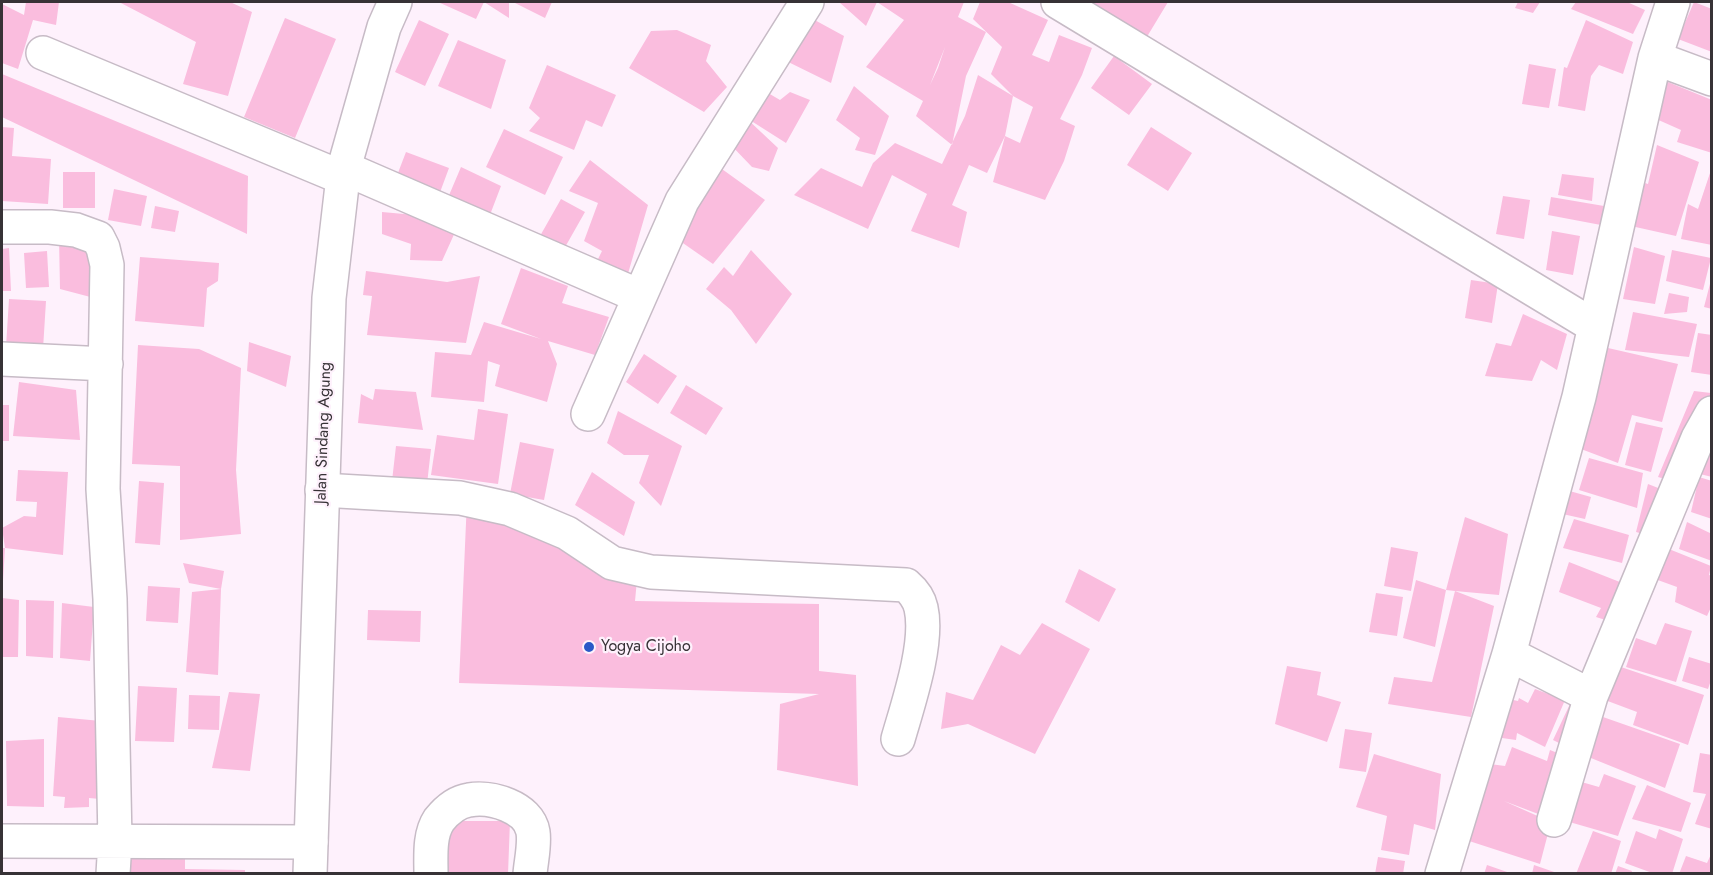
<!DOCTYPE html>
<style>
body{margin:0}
#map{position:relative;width:1713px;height:875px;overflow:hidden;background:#fef1fc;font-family:Jost,sans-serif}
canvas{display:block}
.frame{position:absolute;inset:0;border:3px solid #373236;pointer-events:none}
</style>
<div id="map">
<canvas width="1713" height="875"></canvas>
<div class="frame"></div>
</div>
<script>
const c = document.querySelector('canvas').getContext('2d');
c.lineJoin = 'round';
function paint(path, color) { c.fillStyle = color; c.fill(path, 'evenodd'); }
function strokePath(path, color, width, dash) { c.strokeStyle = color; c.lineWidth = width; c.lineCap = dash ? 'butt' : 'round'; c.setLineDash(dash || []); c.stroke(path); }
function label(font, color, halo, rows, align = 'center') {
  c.font = font + ' Jost,sans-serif'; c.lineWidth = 4.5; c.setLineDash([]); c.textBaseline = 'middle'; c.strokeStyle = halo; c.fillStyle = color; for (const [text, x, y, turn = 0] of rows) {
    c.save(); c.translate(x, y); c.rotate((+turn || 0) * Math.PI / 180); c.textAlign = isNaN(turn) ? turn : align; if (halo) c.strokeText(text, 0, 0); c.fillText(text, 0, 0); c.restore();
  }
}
paint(new Path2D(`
 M26 2H59L56 25 33 20 18 69 2 63V4L24 15Z
 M119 2H230L252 12 228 96 183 84 196 42Z
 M438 2H509V18L484 2 476 19Z
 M513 2H552L545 18Z
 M839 2H964L958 17 986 32 966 76 952 145 916 116 923 101 866 67 904 20 877 2 866 26ZM945 47 938 68 930 85Z
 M980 2H1008L1048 20 1032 55 1049 62 1059 35 1092 48 1082 75 1060 119 1075 126 1064 161 1045 200 993 182 1005 136 1020 143 1033 107 1013 96 1005 136 987 173 969 165 952 205 967 212 959 248 911 231 927 194 892 175 868 229 794 195 821 168 862 187 873 163 895 143 942 164 965 116 978 75 1013 96 991 74 1002 47 973 19Z
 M1068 2H1168L1145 40Z
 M1518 2H1540L1533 13 1515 8Z
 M1576 2H1627L1645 10 1633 34 1571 9Z
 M1694 2 1712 9V52L1678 39Z
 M800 12 844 36 831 83 774 55Z
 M285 18 336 39 295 138 244 117Z
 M419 20 449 34 425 86 395 72Z
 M1586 20 1633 42 1623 74 1599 65 1591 76 1585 111 1558 106 1564 67 1567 68Z
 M677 30 711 45 706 61 727 87 704 112 629 68 651 31Z
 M458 40 506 60 491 109 438 86Z
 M1114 56 1152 84 1129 115 1091 88Z
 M1529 64 1556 69 1549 108 1522 104Z
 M547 65 616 95 602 127 586 120 574 150 529 131 540 118 529 108Z
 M2 74 248 176 247 234 2 117Z
 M1658 78 1712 100V153L1677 142 1681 130 1645 114Z
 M854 86 889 116 875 155 855 150 860 138 836 120Z
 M763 90 780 100 790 92 810 100 786 143 745 117 778 148 769 171 752 167 728 142Z
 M2 127 14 128 12 156 51 159 48 204 2 201Z
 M1151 127 1192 153 1168 191 1127 165Z
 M504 129 563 157 545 195 486 167Z
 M1657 145 1699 162 1676 236 1622 224 1635 180 1648 184Z
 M406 152 449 168 439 195 396 178Z
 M708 159 765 200 713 264 667 232Z
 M590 160 648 205 627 277 596 263 602 251 584 241 598 203 569 191Z
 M461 167 501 186 488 220 447 200Z
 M1711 170H1712V245L1681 239 1688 204 1698 209Z
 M63 172H95V208H63Z
 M1562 174 1594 178 1592 201 1558 195Z
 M114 189 147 196 141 226 108 220Z
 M1503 196 1530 200 1524 239 1496 234Z
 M1551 197 1604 206 1601 225 1548 215Z
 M561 199 585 212 564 249 540 236Z
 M155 206 179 211 175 232 151 228Z
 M382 212 415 215 461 219 442 261 410 260 411 244 382 234Z
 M1552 231 1580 236 1573 275 1546 270Z
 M59 237 92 252 98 299 60 289Z
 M1634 247 1665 256 1655 304 1623 299Z
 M9 248 11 291H2V249Z
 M751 250 792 294 756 344 731 310 706 289 724 267 733 276Z
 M1672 250 1711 258 1703 290 1666 281Z
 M47 251 49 287 26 288 24 253Z
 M140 257 219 263 218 281 207 288 204 327 135 321Z
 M521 268 568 286 562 303 609 317 595 355 548 341 557 364 547 402 495 386 500 365 488 361 484 402 431 397 435 352 471 355 484 322 541 339 501 324Z
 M366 271 447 282 480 276 466 343 367 335 372 296 363 295Z
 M1471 280 1498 284 1492 323 1465 318Z
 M1711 280H1712V309L1704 307Z
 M1669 293 1689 297 1687 312 1664 314Z
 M9 299 46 301 43 349 6 347Z
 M1633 312 1697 324 1689 357 1625 350Z
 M1523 314 1567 334 1557 370 1541 360 1532 381 1485 376 1496 343 1511 346Z
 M1698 333 1712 335V375L1691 372Z
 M249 342 291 356 286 387 247 371Z
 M138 345 199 349 241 368 236 470 241 534 180 540V466L132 464Z
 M1608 348 1678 364 1662 422 1632 415 1618 463 1581 449Z
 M644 354 677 376 658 404 626 382Z
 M19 382 76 390 80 440 13 436Z
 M686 385 723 408 706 435 670 413Z
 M375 389 416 392 423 430 358 423 361 394 373 400Z
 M1694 391 1711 393 1680 483 1658 477Z
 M2 405H9V441H2Z
 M478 409 508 414 498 484 431 475 437 435 474 440Z
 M618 411 682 446 661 506 639 483 649 455H624L607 443Z
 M1636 422 1663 428 1651 472 1625 465Z
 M1712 426V477L1688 471Z
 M520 442 554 449 544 500 510 494Z
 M396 446 431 449 427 484 392 481Z
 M1589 458 1643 473 1637 508 1579 490Z
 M18 470 68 472 63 555 5 548 3 581H2V548H5L2 528 24 516 36 517 37 502 16 501Z
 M592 472 635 502 624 536 575 505Z
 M1699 477 1712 481V519L1691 512Z
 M139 481 164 483 160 545 135 543Z
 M1648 484 1671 493 1657 538 1636 532Z
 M1566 490 1591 497 1585 519 1558 513Z
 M467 500 637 580 635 601 819 604V671L856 675 858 786 777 770 780 704 819 694 459 683Z
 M1465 517 1508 534 1499 595 1455 591 1494 606 1471 717 1388 704 1394 677 1432 682 1455 591 1446 590Z
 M1574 519 1629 535 1622 563 1563 548Z
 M1687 522 1712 534V561L1679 549Z
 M1391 547 1418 552 1411 591 1384 586Z
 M1664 547 1711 566 1709 575 1712 576V605L1707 616 1675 602 1677 587 1655 579Z
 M1569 562 1630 586 1618 624 1596 617 1601 608 1559 592Z
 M183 563 224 571 221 589 189 583Z
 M1079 569 1116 589 1099 622 1065 602Z
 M1416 580 1446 590 1435 647 1403 638Z
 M148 586 180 588 178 623 146 621Z
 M221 589 218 675 186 672 192 592Z
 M1376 593 1403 597 1397 636 1369 632Z
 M2 598 19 600 18 657H2Z
 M26 600 54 601 53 658 26 656Z
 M62 603 94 607 90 661 60 658Z
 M368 610 421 611 420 642 367 640Z
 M1042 623 1090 649 1035 754 968 724 941 729 946 692 973 700 1001 645 1020 655Z
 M1665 623 1692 631 1676 682 1626 667 1636 638 1656 645Z
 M1689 657 1712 664V677L1708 689 1682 681Z
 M1615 665 1704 695 1688 745 1633 725 1637 712 1605 700Z
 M1287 666 1321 672 1317 695 1341 702 1327 742 1275 724Z
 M138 686 177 688 174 742 135 741Z
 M1535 689 1565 700 1545 747 1517 733 1516 740 1488 736 1494 696 1518 701 1519 698 1528 703Z
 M229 692 260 694 250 771 212 768Z
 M189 695 220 696 219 730 188 729Z
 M1570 704 1585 713 1573 750 1553 740Z
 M58 717 101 721 100 799 89 798V807L64 808 65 797 53 796Z
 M1603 717 1680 744 1665 788 1586 756Z
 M1345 729 1372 733 1366 772 1339 768Z
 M44 739V807L7 806 6 741Z
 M1512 747 1547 761 1550 750 1570 758 1554 820 1504 801 1551 822 1540 864 1466 840 1482 763 1505 766Z
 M1700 753 1712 755V829L1695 824 1706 794 1693 792Z
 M1374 754 1441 774 1435 830 1414 824 1409 855 1381 850 1387 816 1356 807Z
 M1604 774 1636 786 1618 836 1559 819 1578 781 1599 787Z
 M1647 785 1691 803 1681 832 1632 819Z
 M438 821H510L508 874H438Z
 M1659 829 1683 839 1672 874H1655L1625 863 1636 831 1656 839Z
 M1593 831 1621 841 1611 874H1576Z
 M1712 852V874H1679L1686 856 1707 863Z
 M126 855H185V869L245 870V874H125Z
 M1378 857 1405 861 1403 874H1375Z
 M1487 865 1510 873V874H1484Z
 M1534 865 1557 873V874H1532Z
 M1618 866 1632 871 1631 874H1615Z`), '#fabdde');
const minor = new Path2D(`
 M1058 2 1594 326
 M43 53 343 178
 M1655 58 1712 79
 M344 168 639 296
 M2 227H50L76 230 98 238 103 248 107 265 103 489 110 599 115 841 113 874
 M2 359 106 364
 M588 414 682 201 807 2
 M322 490 460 498 510 509 567 533 612 563 651 572 906 585C913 591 919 599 921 608 929 643 908 704 898 739
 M1509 654 1591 696
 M1554 820 1591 696 1698 438 1712 413
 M2 841 311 842
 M431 874C431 856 429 835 439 820 447 810 456 802 469 800 491 796 529 807 533 832 535 845 531 861 530 874
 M1442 874 1509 654 1579 397 1655 58 1673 2`);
const major = new Path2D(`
 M310 874 329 298 344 168 384 27 395 2`);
strokePath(minor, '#c7bbc6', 36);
strokePath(major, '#c7bbc6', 36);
strokePath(minor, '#fff', 33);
strokePath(major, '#fff', 33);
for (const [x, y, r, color] of [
 [589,647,6,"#2a59c7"]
]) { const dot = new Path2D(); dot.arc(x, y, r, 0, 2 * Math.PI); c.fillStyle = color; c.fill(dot); strokePath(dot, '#fef1fc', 2); }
label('16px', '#373236', '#fef1fc', [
 ["Jalan Sindang Agung",324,433,-88]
]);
label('16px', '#373236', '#fef1fc', [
 ["Yogya Cijoho",601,647]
], 'left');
</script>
